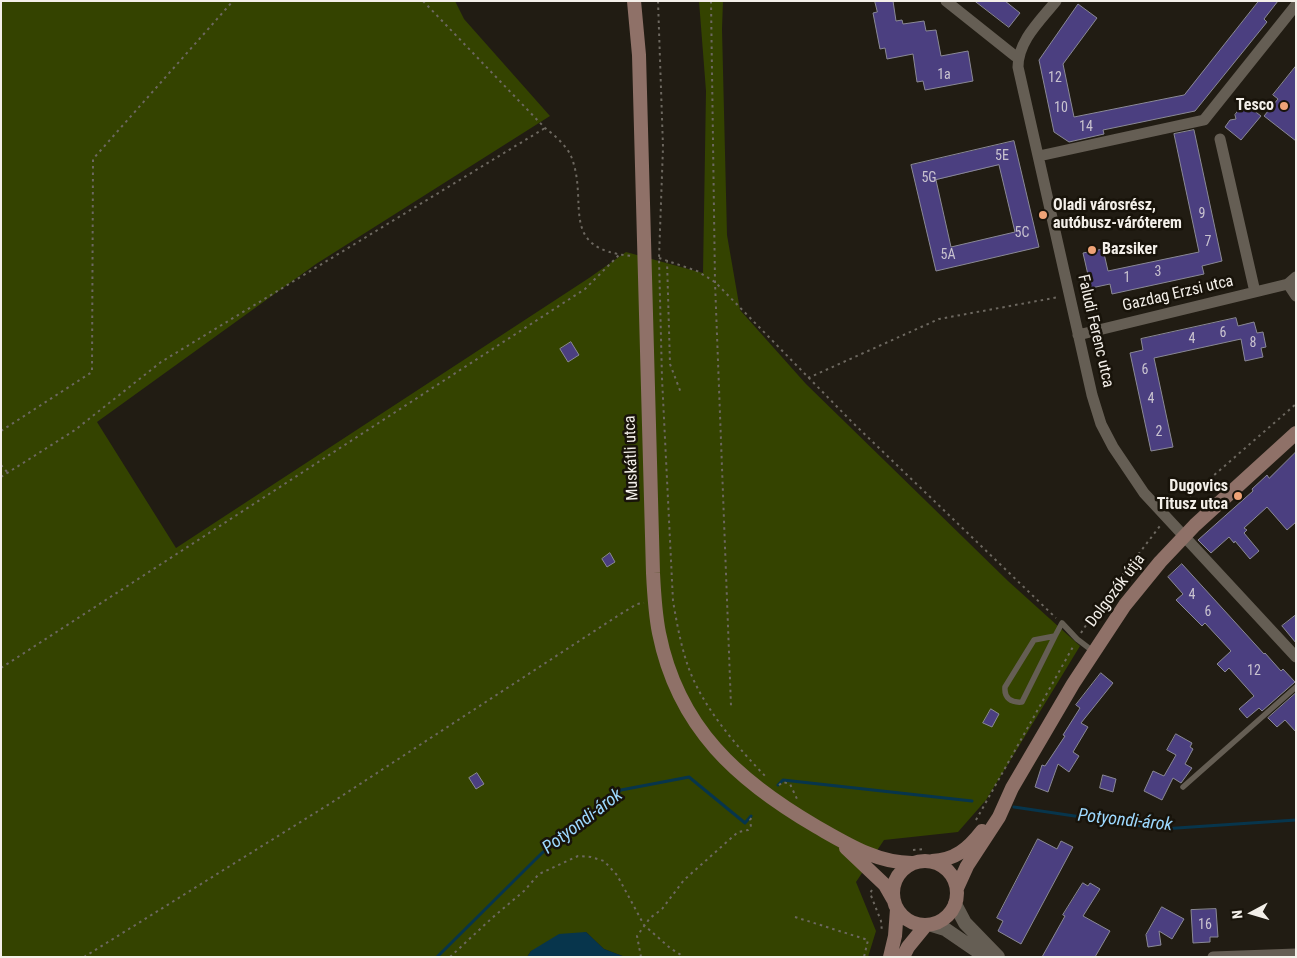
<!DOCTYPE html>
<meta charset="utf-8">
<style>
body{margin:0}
#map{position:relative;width:1297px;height:958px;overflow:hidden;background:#211c13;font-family:"Roboto Condensed",sans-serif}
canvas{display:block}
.frame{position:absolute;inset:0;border:2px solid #f3efe9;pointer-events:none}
.north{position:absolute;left:1227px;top:888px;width:50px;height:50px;-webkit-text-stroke:4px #18130a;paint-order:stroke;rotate:264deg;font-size:14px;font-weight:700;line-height:20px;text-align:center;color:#f3efe9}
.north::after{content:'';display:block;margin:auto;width:18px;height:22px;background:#f3efe9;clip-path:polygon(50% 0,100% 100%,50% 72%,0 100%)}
</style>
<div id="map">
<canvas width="1297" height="958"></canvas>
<div class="frame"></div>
<div class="north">N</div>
</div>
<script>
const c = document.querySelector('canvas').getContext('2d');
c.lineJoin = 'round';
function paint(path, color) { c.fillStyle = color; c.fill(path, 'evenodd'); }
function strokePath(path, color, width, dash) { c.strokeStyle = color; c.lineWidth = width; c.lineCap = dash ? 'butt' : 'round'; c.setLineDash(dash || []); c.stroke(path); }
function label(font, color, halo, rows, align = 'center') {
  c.font = font + ' "Roboto Condensed",sans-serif'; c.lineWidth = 5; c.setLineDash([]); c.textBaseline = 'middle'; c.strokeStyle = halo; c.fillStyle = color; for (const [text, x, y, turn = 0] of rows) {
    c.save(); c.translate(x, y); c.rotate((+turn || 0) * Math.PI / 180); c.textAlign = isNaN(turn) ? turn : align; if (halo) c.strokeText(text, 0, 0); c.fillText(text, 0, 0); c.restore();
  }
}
paint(new Path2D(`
 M1 1H455L464 19 550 116 316 264 97 422 176 548 589 278 626 252 703 273 706 91 699 1H723L722 29 727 235 740 310 806 384 1008 581 1080 646 986 800 958 832 884 840 856 882 876 931 868 957H625L604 949 586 932 531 951 527 957H1Z`), '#344300');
paint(new Path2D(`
 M586 932 604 949 625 957H527L531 951 559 934Z`), '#07354c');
strokePath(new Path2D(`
 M778 785 783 780 972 801
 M1014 807 1162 829 1296 820
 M437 957 542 853 621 790 689 777 745 823 751 816`), '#07354c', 3);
const building = new Path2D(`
 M875 1H893L896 21 902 20 903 24 924 21 926 31 936 30 941 56 968 51 973 81 925 90 923 81 917 82 913 54 887 59 885 48 880 49 873 13 877 12Z
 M975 1H1005L1020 13 1009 27Z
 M1259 1H1278L1264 19 1267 22 1195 111 1103 130 1104 134 1069 142 1054 132 1039 60 1078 4 1097 18 1063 64 1074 117 1184 95Z
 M1296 66V141L1264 116 1278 99 1273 95Z
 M1244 103 1261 116 1241 140 1225 127 1230 120 1236 119 1235 115Z
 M1194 130 1222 261 1202 266 1204 274 1112 294 1110 284 1091 288 1083 253 1103 249 1108 271 1199 252 1174 134Z
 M1014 141 1039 247 936 271 911 165ZM999 165 1015 232 951 247 936 180Z
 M1236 318 1238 326 1254 322 1257 333 1263 332 1266 347 1261 348 1263 357 1245 361 1241 339 1154 358 1173 447 1151 451 1130 353 1143 350 1141 339Z
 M571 342 579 355 568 362 560 349Z
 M1296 452V522L1287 530 1267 507 1244 528 1247 530 1244 533 1259 551 1250 559 1235 541 1234 543 1229 537 1211 553 1198 540 1253 491 1252 489 1267 475 1269 478Z
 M610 553 615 562 607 567 602 559Z
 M1182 564 1264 654 1265 653 1281 671 1283 669 1295 682 1262 711 1259 708 1247 718 1239 709 1254 696 1229 668 1225 672 1217 664 1231 651 1205 623 1202 626 1176 600 1183 594 1168 577Z
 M1296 615V643L1282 626Z
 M1101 673 1113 683 1081 723 1088 727 1073 752 1079 756 1069 772 1058 764 1048 792 1035 787 1042 765 1045 766 1065 736 1063 735 1080 708 1076 705Z
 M1296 693V732L1285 720 1277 727 1268 718Z
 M991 709 999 714 992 727 983 723Z
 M1176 734 1192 743 1190 747 1193 749 1185 764 1192 768 1181 783 1173 778 1162 800 1144 791 1153 771 1164 776 1176 755 1167 750Z
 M477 773 484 784 476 789 469 778Z
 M1103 775 1116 779 1113 792 1100 788Z
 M1038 839 1057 849 1061 841 1073 847 1021 944 998 931 1003 921 997 918Z
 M1083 883 1088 886 1090 883 1100 889 1083 916 1110 931 1095 957H1042L1065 916 1063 915Z
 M1162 907 1184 919 1172 939 1159 931 1161 945 1148 947 1146 935Z
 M1216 909 1218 937H1210V942L1193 943 1191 910Z`);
paint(building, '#4b3f80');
strokePath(building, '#8a8995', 1);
strokePath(new Path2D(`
 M423 1 545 128C554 135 566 145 571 156 590 203 556 249 632 256
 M658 1 663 147 659 258 662 378 673 601C677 624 681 647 689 669 704 709 738 748 767 778
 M711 1 715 282 731 706
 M659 258 697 271 715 282 852 422 1056 618
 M667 260 670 364 681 393
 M808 378 939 319 1059 297
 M1 431 92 372 93 159 233 1
 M1 465 8 473
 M1 477 75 430 161 362 545 128
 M1175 509 1296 404
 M1081 633 1097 608 1160 526
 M1 668 585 289 620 254
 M779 785 783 782 790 784 797 799
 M976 820 1074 645
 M913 850 926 849
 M872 890 870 893 881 921 882 932
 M795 917 868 940 864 957
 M84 957 331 803 619 615 637 604 644 603
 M450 957 492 918 524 891 539 874 578 856 591 857 604 861 617 875 644 925 670 948 684 957
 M641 957 637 936 650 918 662 909 684 880 738 832 748 830 751 827 750 820 752 817`), '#6d6860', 2, [2.5, 4]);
strokePath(new Path2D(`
 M1055 636 1022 702C1011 703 1004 698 1005 687L1034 640 1055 636 1062 623 1077 639 1094 652
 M1183 787 1296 687`), '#655e54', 5.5);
strokePath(new Path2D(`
 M946 1 1015 56 1018 57
 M1056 1C1040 21 1018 41 1018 67L1092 395 1101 424 1113 447 1144 493 1296 657
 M1220 139 1255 292
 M1039 156 1204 120 1296 5
 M1288 284 1296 296
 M1078 335 1288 284 1296 277
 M1213 957 1296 954`), '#655e54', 11);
strokePath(new Path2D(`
 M955 904 965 923 998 957
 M932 925 945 929 986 957`), '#655e54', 14);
strokePath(new Path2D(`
 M634 1 639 55 653 573C654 593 655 613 659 633 678 728 738 781 817 827 847 844 877 863 912 863
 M846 848 885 885 893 899
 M893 893a32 32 0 1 1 64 0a32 32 0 1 1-64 0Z
 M932 861C955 860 968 849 982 831
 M957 888 967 866 999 817 1012 788 1073 684 1125 605 1160 562 1195 525 1296 433
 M890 957 895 936 897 909
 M903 957 908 947 926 925`), '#8f7168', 14);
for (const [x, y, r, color] of [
 [1284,106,5,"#efa377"],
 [1043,215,5,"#efa377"],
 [1092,250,5,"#efa377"],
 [1238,496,5,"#efa377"]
]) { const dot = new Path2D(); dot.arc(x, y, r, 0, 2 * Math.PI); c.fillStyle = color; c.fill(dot); strokePath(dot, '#18130a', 2); }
label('14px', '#c9c3cf', null, [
 ["1a",944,75],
 ["12",1055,78],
 ["10",1061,108],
 ["14",1086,127],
 ["5E",1002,156],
 ["5G",929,178],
 ["9",1202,214],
 ["5C",1022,233],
 ["7",1208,242],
 ["5A",948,255],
 ["3",1158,272],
 ["1",1127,278],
 ["6",1223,333],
 ["4",1192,339],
 ["8",1253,343],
 ["6",1145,370],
 ["4",1151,399],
 ["2",1159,432],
 ["4",1192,595],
 ["6",1208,612],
 ["12",1254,671],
 ["16",1205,925]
]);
label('bold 16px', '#f3efe9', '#18130a', [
 ["Tesco",1274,106],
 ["Oladi városrész,",1053,206,"left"],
 ["autóbusz-váróterem",1053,224,"left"],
 ["Bazsiker",1102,250,"left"],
 ["Dugovics",1228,487],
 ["Titusz utca",1228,505]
], 'right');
label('16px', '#f3efe9', '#18130a', [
 ["Gazdag Erzsi utca",1178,294,-13],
 ["Faludi Ferenc utca",1095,331,77],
 ["Muskátli utca",632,458,-92],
 ["Dolgozók útja",1116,591,-53]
]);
label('italic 18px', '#9dd9ff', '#18130a', [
 ["Potyondi-árok",1125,821,6],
 ["Potyondi-árok",583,822,-37]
]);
</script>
